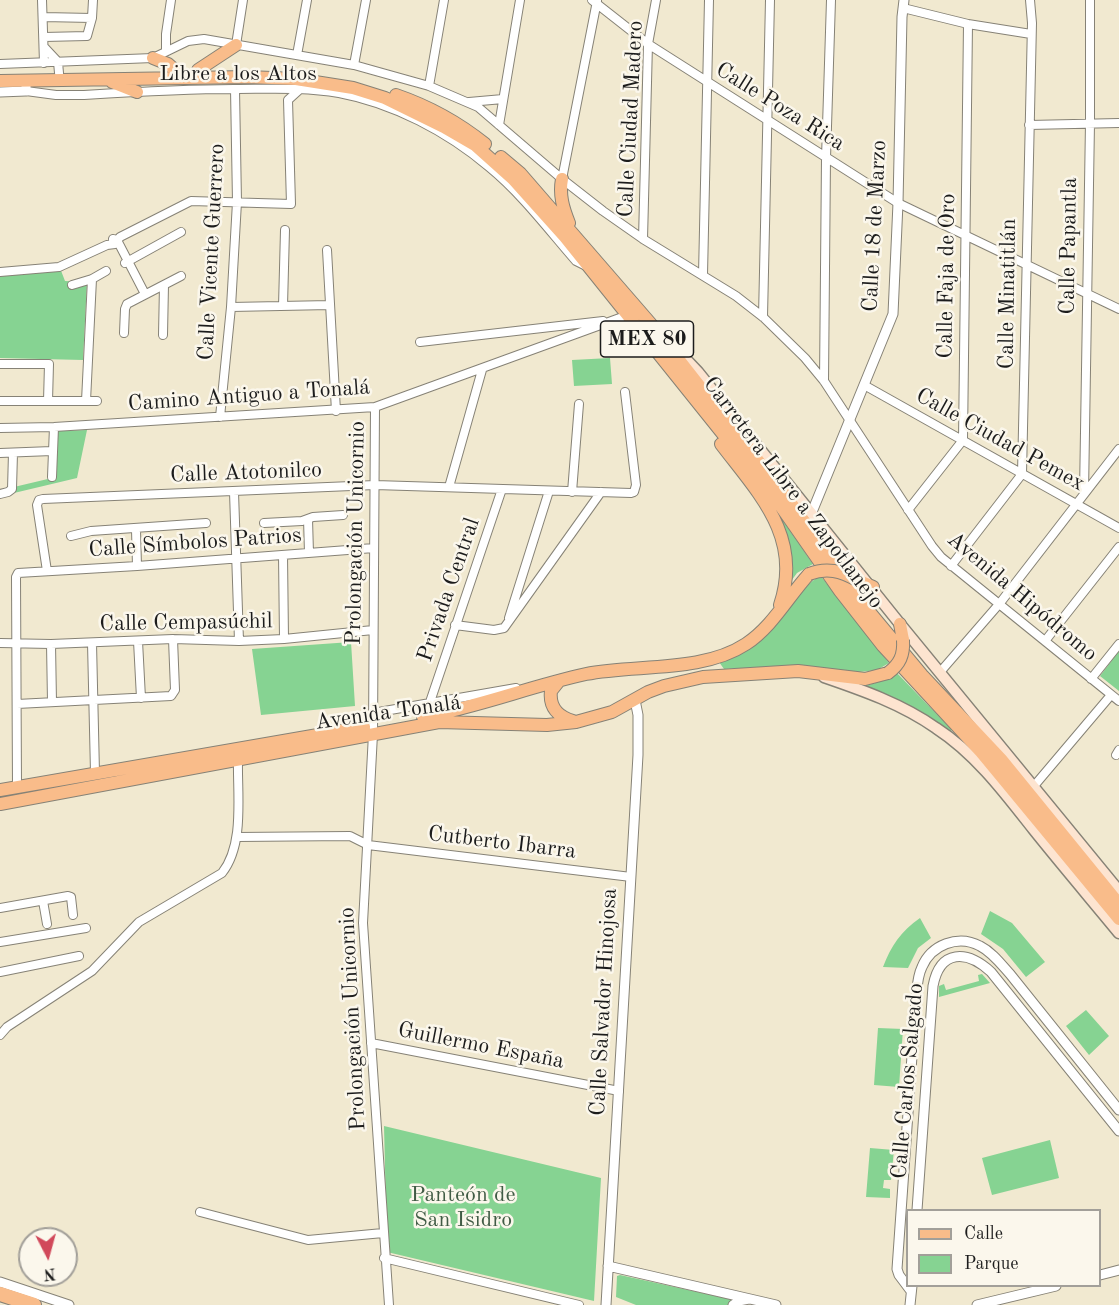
<!DOCTYPE html>
<meta charset="utf-8">
<style>
body{margin:0}
#map{position:relative;width:1119px;height:1305px;overflow:hidden;background:#f1e9d0;font-family:"Old Standard TT",serif}
canvas{display:block}
.legend{position:absolute;left:906px;top:1209px;width:195px;height:78px;box-sizing:border-box;background:#fbf7ec;border:2px solid #a29f99;margin:0;padding:8px 10px;list-style:none;font-size:18px;color:#1c1c1c}
.legend li{display:flex;align-items:center;gap:12px;height:30px}
.legend b{width:30px;border:2px solid #a29f99}
.north{position:absolute;left:18px;top:1227px;width:60px;height:60px;box-sizing:border-box;background:#fbf7ec;border:2px solid #a29f99;border-radius:50%;rotate:174deg;font-size:16px;font-weight:700;line-height:24px;text-align:center;color:#1c1c1c}
.north::after{content:'';display:block;margin:auto;width:21px;height:27px;background:#d1495b;clip-path:polygon(50% 0,100% 100%,50% 72%,0 100%)}
</style>
<div id="map">
<canvas width="1119" height="1305"></canvas>
<ul class="legend">
<li><b style="height:8px;background:#f9bc8a"></b>Calle</li>
<li><b style="height:16px;background:#86d392"></b>Parque</li>
</ul>
<div class="north">N</div>
</div>
<script>
const c = document.querySelector('canvas').getContext('2d');
c.lineJoin = 'round';
function paint(path, color) { c.fillStyle = color; c.fill(path, 'evenodd'); }
function strokePath(path, color, width, dash) { c.strokeStyle = color; c.lineWidth = width; c.lineCap = dash ? 'butt' : 'round'; c.setLineDash(dash || []); c.stroke(path); }
function label(font, color, halo, rows, align = 'center') {
  c.font = font + ' "Old Standard TT",serif'; c.lineWidth = 5; c.setLineDash([]); c.textBaseline = 'middle'; c.strokeStyle = halo; c.fillStyle = color; for (const [text, x, y, turn = 0] of rows) {
    c.save(); c.translate(x, y); c.rotate((+turn || 0) * Math.PI / 180); c.textAlign = isNaN(turn) ? turn : align; if (halo) c.strokeText(text, 0, 0); c.fillText(text, 0, 0); c.restore();
  }
}
paint(new Path2D(`
 M60 268 65 281 87 282 83 360 0 358V274Z
 M610 358 612 384 574 386 572 360Z
 M87 430 77 478 14 493V487L52 478 57 431Z
 M781 518 813 564 797 573 789 584 779 519Z
 M820 575 889 663 877 670 859 672 790 666 724 669 719 662 771 630 805 587Z
 M351 642 355 706 261 715 252 649Z
 M1119 651V691L1100 676Z
 M897 673 952 730 949 732 865 686 889 679Z
 M990 911 1012 923 1045 962 1026 977 1003 949 981 934Z
 M920 918 931 938 918 948 908 968 883 967C891 946 901 931 920 918Z
 M982 974 990 983 939 997V986L944 984 946 990 979 981 978 975Z
 M1086 1010 1109 1036 1089 1055 1066 1026Z
 M878 1028 903 1029 899 1087 874 1085Z
 M384 1126 601 1178 594 1301 387 1252Z
 M1050 1140 1059 1178 992 1195 982 1158Z
 M870 1148 894 1150 891 1180H884L883 1188 890 1189V1198L866 1197Z
 M620 1275 734 1300 729 1305H636L616 1297 617 1276Z`), '#86d392');
const minor = new Path2D(`
 M42 0 44 63
 M592 0 648 44 898 203 1119 309
 M903 8 968 24 1031 34
 M43 17 92 18
 M44 37 87 36 92 18 93 0
 M236 45 243 0
 M44 47 58 62 59 73
 M166 51V34L171 0
 M297 55 307 0
 M0 64 153 58 188 41 204 39 354 65 429 86 478 107 562 179 603 211 643 239 736 296 763 317 805 358 824 381 932 546 941 557 1119 701
 M354 65 366 0
 M429 86 444 0
 M26 91 56 95H84C134 92 184 89 234 89 269 89 304 87 339 93 393 103 448 132 489 167 522 194 548 229 576 261L586 266
 M469 102 503 99
 M499 125 520 0
 M1029 125 1119 123
 M562 179 597 1
 M113 239 117 240 145 294
 M643 239 648 44 656 0
 M327 250 336 411
 M125 263 181 232
 M0 272 59 267 107 245 115 244 120 237 191 201 291 204 288 100 299 90
 M703 275 709 0
 M72 285 92 279 106 271
 M283 306 285 230
 M231 307 330 305
 M763 317 770 0
 M124 333 125 309 127 304 181 276
 M163 335 164 285
 M420 342 603 321
 M0 364H49L48 401
 M824 381 826 158 831 0
 M864 385 1119 528
 M0 401H97
 M86 401 92 279
 M375 407 373 734 363 923 389 1305
 M220 417 231 307 237 202 235 89
 M0 428 54 427 375 407 628 315
 M0 453 52 451
 M52 477 54 427
 M449 487 482 370
 M234 492 239 641
 M572 492 579 404
 M1084 493 1090 123V0
 M0 494 8 492 12 489 13 453
 M908 510 963 440 968 24
 M308 519 309 553
 M264 523 302 521 313 517 343 515
 M136 530 137 566
 M71 536 91 531 206 523
 M283 555 284 639
 M951 566 1022 474 1032 23 1030 0
 M47 571 37 505 39 500 43 499 375 485 631 493 634 492 636 485 625 392
 M509 618 549 491
 M455 625 494 630 504 628 601 492
 M138 641 141 698
 M1045 641 1119 547
 M0 643 51 644 173 639 239 641 284 639 373 630
 M92 643 95 773
 M51 644 52 702
 M941 671 1000 603 1119 449
 M1091 679 1119 644
 M430 702 502 489
 M17 704 171 696 175 690 173 639
 M373 713 516 688
 M1116 755 1119 750
 M1034 786 1111 695
 M17 787 16 577 18 573 137 566 374 548
 M237 837 350 836 368 845 631 877
 M43 901 47 924
 M0 908 68 896 71 897 73 915
 M0 942 86 928
 M0 972 79 956
 M0 1035 7 1027 92 971 139 922 222 873C245 844 237 794 238 758
 M371 1043 619 1091
 M200 1212 308 1240 383 1233
 M384 1258 579 1305`);
const tertiary = new Path2D(`
 M0 92 26 91V81
 M812 512 893 314 898 203 902 17 904 0
 M917 1210 933 986C940 949 967 950 991 972L1119 1131
 M608 1266 776 1305
 M1100 1275 1119 1270
 M0 1282 69 1305
 M911 1291 899 1275 897 1269 916 999C917 989 917 977 922 967 931 945 958 934 980 946 992 952 1001 964 1010 974L1119 1110
 M606 1305 638 755V715L635 700
 M733 1305 739 1301 749 1299
 M910 1305 912 1286
 M977 1305 1056 1286`);
const secondary = new Path2D(`
 M679 352 698 372 900 624 1119 891
 M824 677C862 690 902 704 936 728 976 754 1005 793 1034 830 1062 865 1091 899 1119 933`);
const primary = new Path2D(`
 M153 58 168 64 176 71
 M198 70 236 45
 M0 81 248 77 296 79 353 88 385 98 444 127 475 145 513 179 565 237 780 505 840 591 883 646 981 752 1119 919
 M112 82 137 92
 M396 95C428 106 459 123 485 144
 M501 157 520 173 650 323 788 499 867 609 922 675 1001 759 1119 904
 M562 179C559 195 563 208 569 223
 M721 444C759 494 803 537 780 605
 M857 580 873 587
 M900 624 903 640
 M559 681 551 691C549 707 558 717 573 721
 M423 717C478 707 531 686 586 674 635 664 702 673 746 644 772 627 788 597 809 574
 M0 790 364 727
 M0 804 439 722 547 725 576 722 612 712 648 692 664 686 703 677 798 671 865 679 888 673`);
const motorway = new Path2D(`
 M0 1294 34 1305`);
strokePath(minor, '#868276', 10);
strokePath(tertiary, '#868276', 11);
strokePath(secondary, '#868276', 13);
strokePath(primary, '#868276', 14);
strokePath(motorway, '#868276', 16);
strokePath(minor, '#fff', 8);
strokePath(tertiary, '#fff', 9);
strokePath(secondary, '#fde4d0', 10);
strokePath(primary, '#f9bc8a', 12);
strokePath(motorway, '#f9bc8a', 14);
const primaryBridge = new Path2D(`
 M809 574C827 567 841 571 857 580
 M888 673C900 664 904 655 903 640`);
strokePath(primaryBridge, '#868276', 14, []);
strokePath(primaryBridge, '#f9bc8a', 12);
for (const [x, y, w] of [
 [647,339,93]
]) { const box = new Path2D(); box.roundRect(x - w / 2, y - 18, w, 36, 4.5); c.fillStyle = '#fbf7ec'; c.fill(box); strokePath(box, '#1c1c1c', 1.5); }
label('bold 21px', '#1c1c1c', null, [
 ["MEX 80",647,339]
]);
label('22px', '#1c1c1c', '#fbf7ec', [
 ["Libre a los Altos",238,74],
 ["Calle Poza Rica",780,107,32],
 ["Calle Ciudad Madero",631,119,-87],
 ["Calle 18 de Marzo",875,226,-87],
 ["Calle Papantla",1069,246,-89],
 ["Calle Vicente Guerrero",212,252,-87],
 ["Calle Faja de Oro",947,276,-89],
 ["Calle Minatitlán",1008,294,-89],
 ["Camino Antiguo a Tonalá",249,396,-4],
 ["Calle Ciudad Pemex",1000,440,29],
 ["Calle Atotonilco",246,473,-2],
 ["Carretera Libre a Zapotlanejo",793,493,53],
 ["Prolongación Unicornio",356,533,-89],
 ["Calle Símbolos Patrios",195,543,-4],
 ["Privada Central",449,590,-71],
 ["Avenida Hipódromo",1022,597,40],
 ["Calle Cempasúchil",186,623,-1],
 ["Avenida Tonalá",388,713,-8],
 ["Cutberto Ibarra",502,843,7],
 ["Calle Salvador Hinojosa",604,1002,-87],
 ["Prolongación Unicornio",353,1019,-93],
 ["Guillermo España",481,1046,11],
 ["Calle Carlos Salgado",908,1081,-85]
]);
label('22px', '#415c45', '#fbf7ec', [
 ["Panteón de",463,1195],
 ["San Isidro",463,1220]
]);
</script>
